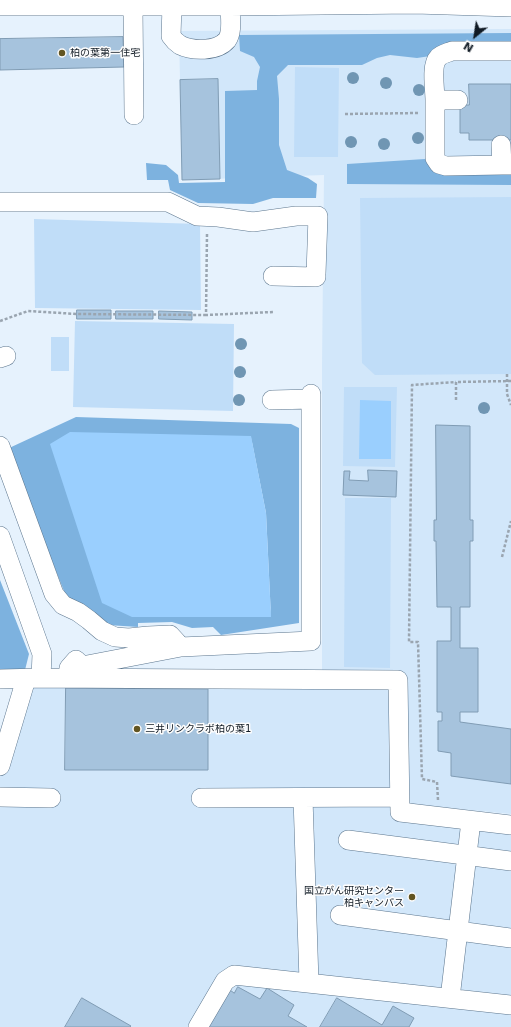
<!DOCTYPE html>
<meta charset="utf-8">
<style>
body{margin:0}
#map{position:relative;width:511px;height:1027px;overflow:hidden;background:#e6f2fd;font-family:"DejaVu Sans",sans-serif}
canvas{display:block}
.north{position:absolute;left:455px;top:16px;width:40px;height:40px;-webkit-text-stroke:3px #fdfdfd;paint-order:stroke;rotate:210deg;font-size:11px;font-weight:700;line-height:16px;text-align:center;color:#101a24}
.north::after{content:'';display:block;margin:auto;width:14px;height:18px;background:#101a24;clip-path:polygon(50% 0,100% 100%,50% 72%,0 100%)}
</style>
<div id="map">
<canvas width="511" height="1027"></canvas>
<div class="north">N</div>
</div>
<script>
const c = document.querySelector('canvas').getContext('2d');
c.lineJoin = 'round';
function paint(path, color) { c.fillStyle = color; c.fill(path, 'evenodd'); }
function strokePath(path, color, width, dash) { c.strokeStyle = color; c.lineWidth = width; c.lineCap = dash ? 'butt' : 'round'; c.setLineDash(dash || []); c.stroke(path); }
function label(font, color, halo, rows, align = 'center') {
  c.font = font + ' "DejaVu Sans","Noto Sans JP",sans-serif'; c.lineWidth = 3; c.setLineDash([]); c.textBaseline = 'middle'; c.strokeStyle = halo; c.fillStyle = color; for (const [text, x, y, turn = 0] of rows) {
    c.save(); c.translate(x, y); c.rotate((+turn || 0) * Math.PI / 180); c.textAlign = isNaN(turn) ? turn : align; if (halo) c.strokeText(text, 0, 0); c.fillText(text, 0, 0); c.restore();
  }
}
paint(new Path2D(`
 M511 29V814L408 804 403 672 322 671V366L324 175 182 180 179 31Z
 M21 681 391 683 392 819 511 834V1027H0V746Z`), '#d2e7fa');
paint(new Path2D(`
 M295 67 339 68 338 157H294Z
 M511 197V374L375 375 362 363 360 198Z
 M34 219 200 224 201 310 35 308Z
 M75 321 234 324 233 411 73 407Z
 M51 337H69V371H51Z
 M344 387H397L395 467 343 466Z
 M345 498H391L390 668 344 667Z`), '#c0ddf8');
paint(new Path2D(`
 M511 33V44L417 58 390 55 377 58 362 65H288L277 76 279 99V145L287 170 308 178 317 184 316 198H273L253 204 198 203 170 190 168 180H147L146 163 166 165 178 175 179 183 225 182V91L257 90V81L260 67 254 57 240 51 239 35Z
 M425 159 436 169H511V185L347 184V164Z
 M76 417 291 424 299 428V623L221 635 213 627 192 628 172 622 138 623V627L108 625 66 596 7 449ZM251 437 266 513 271 617Z
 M0 580 29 654 25 670 0 671Z`), '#7db2df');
paint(new Path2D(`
 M360 400 391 401V459H359Z
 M70 432 251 436 266 513 271 617H132L102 603 50 444Z`), '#9acffe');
const building = new Path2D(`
 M123 37 124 67 0 70V39Z
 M218 79 220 179 182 180 180 80Z
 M469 84H511V140H469V133H460V105H469Z
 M77 310H111V319H77Z
 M116 311H153V319H116Z
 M159 311 192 312V320L159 319Z
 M436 425 470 426V520H473V541H470V607H460V648H478V712H460V722L511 729V784L451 776V753L438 751V721H442V712H437V641H451V607H437L436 541H434V520H436Z
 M368 470 397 471 396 497 343 495 344 471H350L349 480 368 481Z
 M66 688 208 689V770H65Z
 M238 987 260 999 267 988 294 1005 288 1016 307 1027H208L230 990 234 993Z
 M82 998 131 1026 130 1027H65Z
 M337 998 382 1025 393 1006 414 1018 409 1027H320Z`);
paint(building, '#a6c3dd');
strokePath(building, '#809cb4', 1);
const minor = new Path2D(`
 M0 6H230L415 4 511 7
 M133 6 134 115
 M172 6 171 36C173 39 177 43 180 45 192 51 217 52 227 40 233 32 230 16 230 6
 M435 100C435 90 431 65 438 58 441 54 447 53 452 51H511
 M458 100H435V158L439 164 446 166 502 165
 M501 145 502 165H511
 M0 202H168L197 216 218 217 253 222 296 216H318L316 274
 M273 276 316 277
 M0 358 6 356
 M272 400 311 399
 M0 446 54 594 63 605 78 612 89 620 102 631 115 637 129 638 148 636 170 635 181 647 82 666 76 660 69 668 68 678
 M0 536 42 654 41 678
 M181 647 311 641V394
 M0 679 41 678 398 680 400 812 511 825
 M0 766 26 679
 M0 797 51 798
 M201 798 399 797
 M303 798 309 982
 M348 840 511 861
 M340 915 511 938
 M450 998 471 821
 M198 1027 225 981 234 975 511 1005`);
strokePath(minor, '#5c768e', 20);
strokePath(new Path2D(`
 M345 114 418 113
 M207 234 206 315 273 312
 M0 321 28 311 77 314 206 315
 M507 374V394L511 405
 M456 400V382L511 381
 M502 557 511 521
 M438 800 437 782 422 779 418 642H409L412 385 456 382`), '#9aa5b0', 2.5, [3, 2]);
strokePath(minor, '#fff', 19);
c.fillStyle = '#7096b3';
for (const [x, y] of [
 [353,78],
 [386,83],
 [419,90],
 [418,138],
 [351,142],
 [384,144],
 [241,344],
 [240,372],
 [239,400],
 [484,408]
]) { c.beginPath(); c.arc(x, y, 6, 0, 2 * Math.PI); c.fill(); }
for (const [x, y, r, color] of [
 [62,53,4,"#625522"],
 [137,729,4,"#625522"],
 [412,897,4,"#625522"]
]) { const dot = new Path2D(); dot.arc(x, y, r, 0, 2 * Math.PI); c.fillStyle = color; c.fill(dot); strokePath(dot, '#fdfdfd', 1.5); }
label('10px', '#101a24', '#fdfdfd', [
 ["柏の葉第一住宅",70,53],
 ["三井リンクラボ柏の葉1",145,729],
 ["国立がん研究センター",404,891,"right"],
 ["柏キャンパス",404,903,"right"]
], 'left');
</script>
